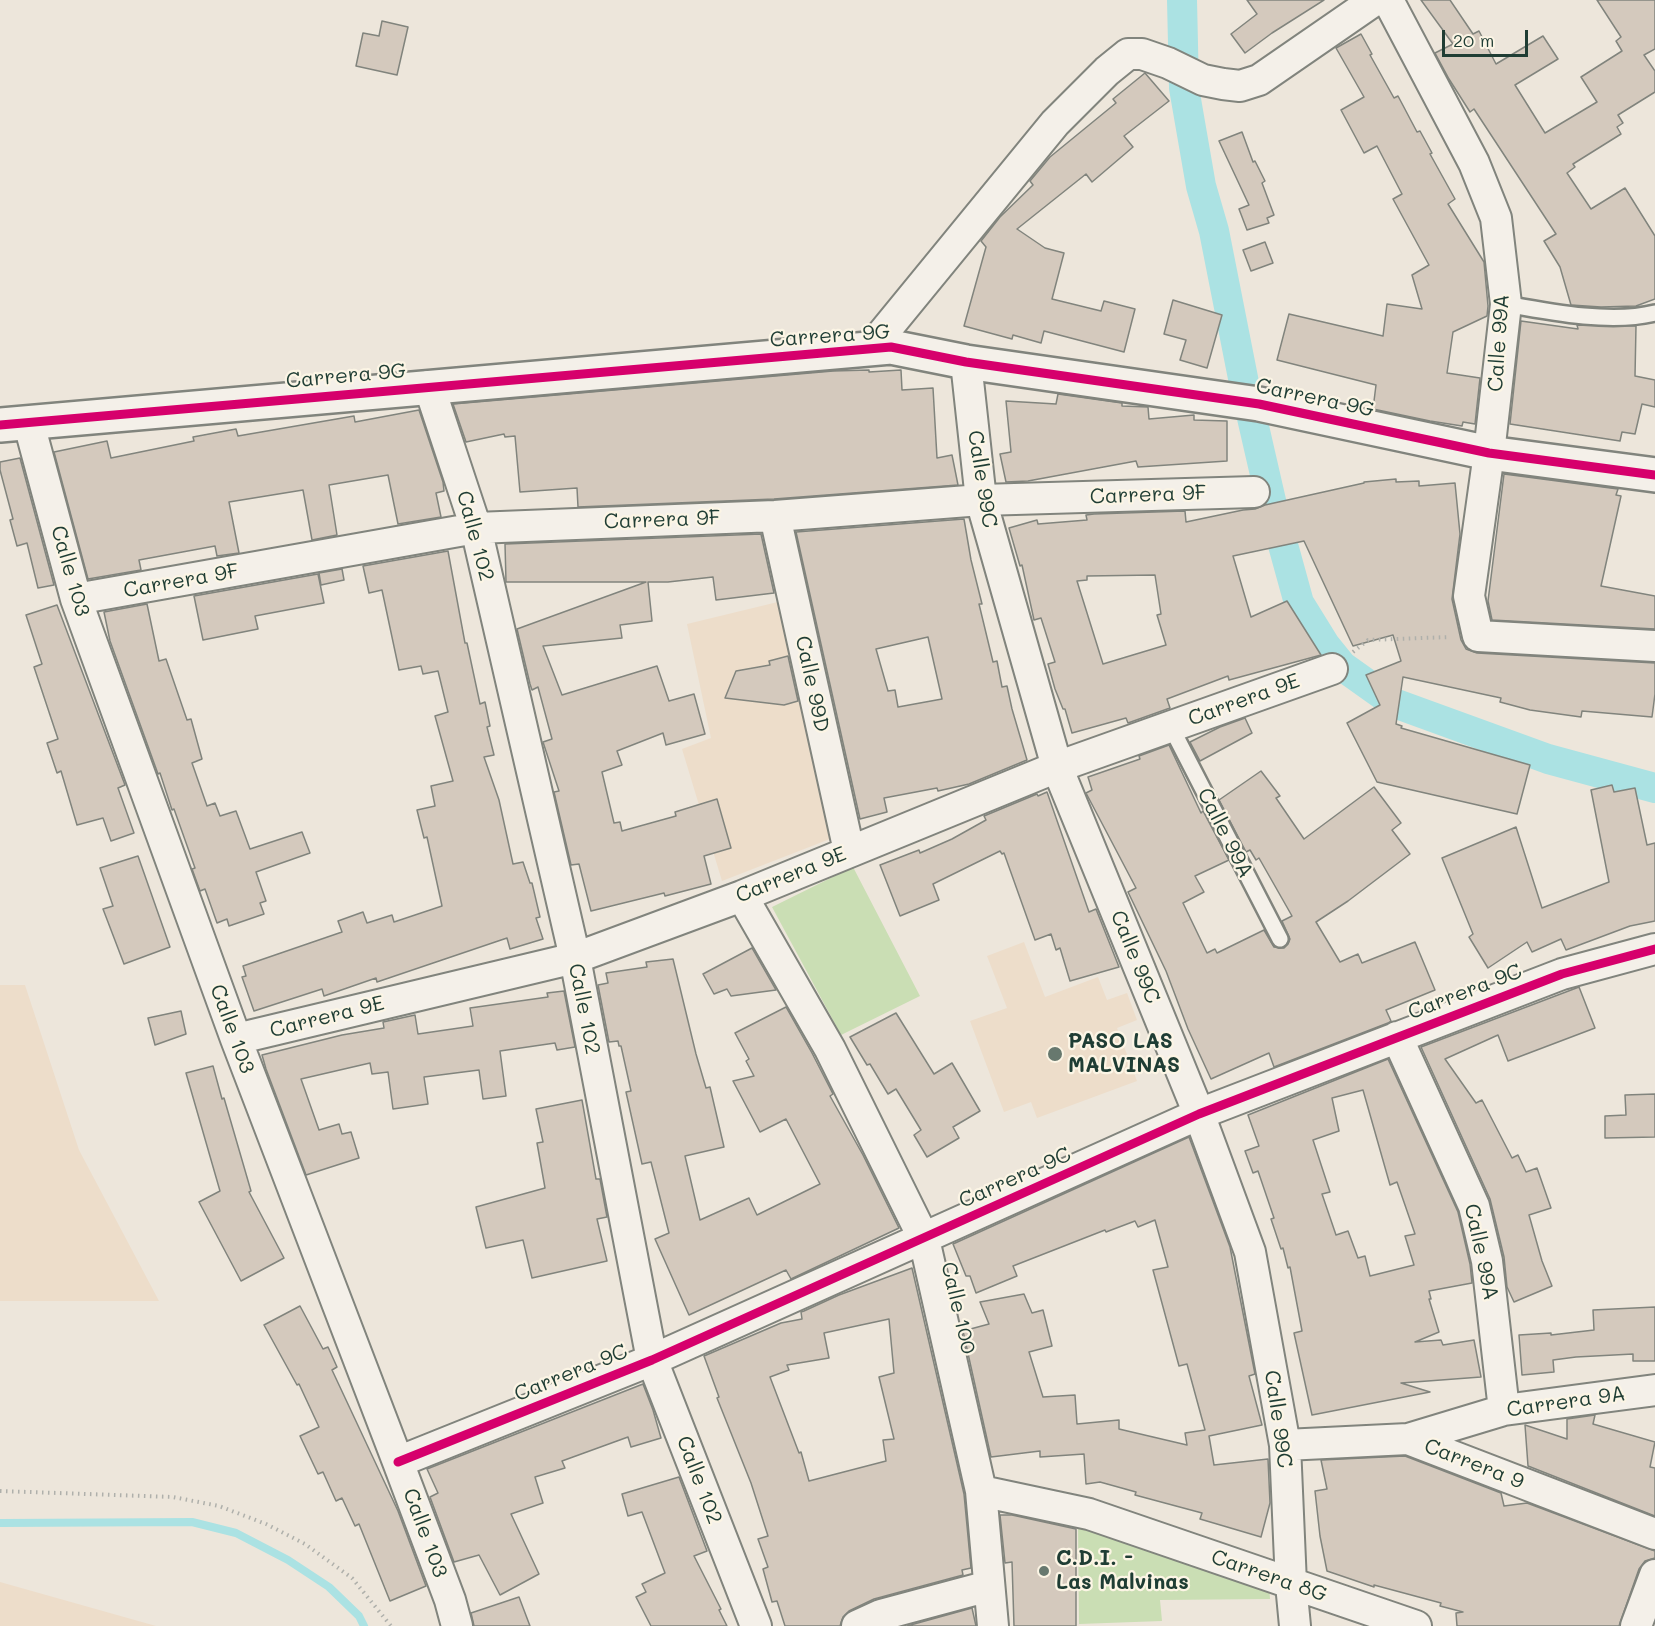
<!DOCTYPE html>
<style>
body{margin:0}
#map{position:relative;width:1655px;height:1626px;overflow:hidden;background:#ede6db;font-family:Mali,sans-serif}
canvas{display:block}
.scale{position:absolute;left:1442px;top:30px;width:86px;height:27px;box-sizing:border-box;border:3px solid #1f3d34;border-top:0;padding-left:8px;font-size:18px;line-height:21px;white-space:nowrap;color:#1f3d34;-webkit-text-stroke:4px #fcf5e5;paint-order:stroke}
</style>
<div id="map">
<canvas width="1655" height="1626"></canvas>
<div class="scale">20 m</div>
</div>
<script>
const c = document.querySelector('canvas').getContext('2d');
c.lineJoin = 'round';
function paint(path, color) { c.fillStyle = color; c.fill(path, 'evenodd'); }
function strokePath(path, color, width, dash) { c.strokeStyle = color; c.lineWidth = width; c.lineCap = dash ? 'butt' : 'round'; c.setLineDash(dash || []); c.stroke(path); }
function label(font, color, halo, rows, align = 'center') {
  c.font = font + ' Mali,sans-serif'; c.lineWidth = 4.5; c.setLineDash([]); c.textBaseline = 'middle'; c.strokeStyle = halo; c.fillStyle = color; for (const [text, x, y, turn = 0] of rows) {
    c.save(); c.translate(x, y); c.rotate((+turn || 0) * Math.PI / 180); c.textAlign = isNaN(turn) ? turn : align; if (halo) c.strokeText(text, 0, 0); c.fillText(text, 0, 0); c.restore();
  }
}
paint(new Path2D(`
 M786 600 835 837 722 881 682 749 711 738 687 624Z
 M1024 942 1045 997 1098 977 1107 1000 1127 993 1137 1020 1117 1028 1137 1081 1037 1118 1031 1102 1004 1112 970 1021 1007 1008 987 956Z
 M0 985H25L79 1150 159 1301H0Z
 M0 1582 156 1626H0Z`), '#edddca');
paint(new Path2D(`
 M853 867 920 996 841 1035 772 907Z
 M1078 1523 1269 1585 1270 1599 1160 1600 1162 1621 1079 1624Z`), '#cadeb4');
strokePath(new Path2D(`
 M0 1523 192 1522 236 1533 288 1560 329 1587 359 1616 364 1626`), '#abe2e3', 8);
strokePath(new Path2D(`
 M1182 0 1184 88 1201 186 1214 231 1244 383 1272 505 1299 603 1325 645 1342 666 1394 703 1548 759 1655 788`), '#abe2e3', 30);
const building = new Path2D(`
 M1247 0H1324L1272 33 1245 53 1231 34 1257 14Z
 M1421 0H1450L1473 34 1479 31 1496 64 1543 36 1558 59 1515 85 1545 133 1597 102 1581 77 1622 51 1616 41 1621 37 1597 0H1655V49L1644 55 1655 71V92L1618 115 1623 123 1617 127 1621 134 1573 164 1575 167 1567 173 1591 209 1625 188 1655 236V299L1636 306 1601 307 1571 305 1560 267 1544 241 1556 234 1474 109 1470 112 1449 79 1435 53 1453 44Z
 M382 21 408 27 397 75 356 66 363 33 379 36Z
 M1361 34 1372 54 1370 55 1394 98 1398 96 1417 132 1420 131 1432 153 1430 154 1455 199 1448 204 1484 262 1488 306 1487 316 1453 332 1447 373 1480 378 1475 424 1463 422 1462 426 1430 421 1373 409 1376 385 1277 360 1289 314 1383 336 1387 304 1422 309 1412 275 1429 265 1393 199 1402 194 1377 146 1364 153 1341 110 1364 97 1336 48Z
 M1145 73 1169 101 1124 136 1133 147 1092 182 1086 174 1017 229 1045 248 1064 253 1052 299 1101 311 1104 301 1135 309 1124 352 1044 331 1041 343 1013 335 1012 339 964 326 986 247 981 241 1000 217 1033 185 1030 181 1050 157 1116 103 1113 99Z
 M1242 132 1253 162 1255 161 1265 181 1262 183 1274 215 1267 218 1269 223 1247 230 1239 209 1249 205 1219 141Z
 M1265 242 1273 263 1251 271 1243 250Z
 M1173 300 1222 315 1207 368 1180 360 1186 340 1164 334Z
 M1521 321 1578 329 1577 325 1636 326 1635 376 1655 380V407L1642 404 1635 434 1622 432 1620 441 1510 424Z
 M869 370V372L901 370 902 390 933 388 937 458 952 455 958 485 774 499 578 507 577 488 520 492 515 436 505 437 504 434 466 442 453 404 833 371Z
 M1058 394 1122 403V406L1148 407 1149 419 1194 415V420L1227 421V461L1138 467 1136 461 1028 481 1006 482 1000 454 1011 452 1006 401 1056 404Z
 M419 410 443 482 444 491 436 493 441 517 398 524 388 475 329 485 337 535 312 540 303 490 229 502 239 553 217 556 215 546 139 560 141 570 88 579 54 452 107 441 111 458 194 441 193 437 236 429 238 436 354 416 355 422Z
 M20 458 54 585 38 588 27 543 17 546 10 520 13 519 0 470V462Z
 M1504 474 1618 489 1616 495 1621 496 1601 586 1655 596V629L1492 620 1488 601Z
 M1396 479V482L1419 481V486L1455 483 1460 534 1452 599 1461 640 1466 649 1477 653 1655 663V694L1652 717 1582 711 1581 717 1530 710 1500 702 1501 698 1403 677 1396 724 1402 726 1401 728 1530 765 1517 814 1377 782 1347 723 1380 705 1366 675 1401 661 1393 635 1353 646 1304 541 1233 556 1251 617 1287 601 1321 655 1229 680 1228 676 1167 699 1170 708 1128 723 1126 718 1072 733 1065 709H1063L1055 689 1048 664 1055 662 1041 618 1034 620 1022 565 1020 566 1009 528 1037 520 1038 524 1087 520 1086 515 1094 514 1185 511 1186 522 1243 510 1255 509 1265 505 1364 483V482ZM1155 575 1161 614 1157 615 1166 645 1103 664 1077 581 1087 580V576Z
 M964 519 971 560 982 604H979L993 662 997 661 1002 687 1007 686 1012 709 1027 760 969 784 938 791 937 788 884 798 887 812 860 819 796 532ZM928 637 942 699 898 707 895 690 888 691 876 649Z
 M761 534 774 593 716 600 713 577 668 582H648L652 621 620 625 622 638 543 646 562 695 657 666 669 701 694 694 705 734 666 745 663 733 617 751 622 765 602 772 614 823 620 822 622 831 676 816 675 812 717 799 731 848 704 856 711 884 665 896 664 893 591 911 579 864 571 865 554 792 559 791 543 742 552 739 538 687 532 690 530 684 517 629 646 582H506L505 544Z
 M448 551 465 643H467L480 704 485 702 490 726 487 727 494 755 484 757 499 800 513 864 523 862 530 883H532L540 917 536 918 543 939 510 949 507 938 377 982 376 978 324 996 322 989 254 1011 242 977 246 976 243 966 342 932 338 921 363 912 367 923 392 915 394 922 442 906 427 837 424 838 417 810 435 806 431 786 453 781 435 716 448 712 438 671 423 674 421 666 399 670 382 590 369 593 363 566Z
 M342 569 344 580 321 585 319 573Z
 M318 574 324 603 255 616 258 629 203 640 194 596Z
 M147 604 159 661 166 659 187 720 191 719 202 759 192 763 207 806 215 803 220 816 236 811 250 849 302 832 310 853 256 872 266 901 260 903 264 914 229 926 227 919 217 923 205 889 200 891 192 869 195 868 174 809 172 810 160 773 158 774 110 641 104 612Z
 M57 605 125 785 118 788 134 833 111 841 103 818 77 825 61 771 57 773 47 743 58 739 34 667 42 664 26 615Z
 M788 656 798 701 784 705 725 698 736 671 770 665 769 661Z
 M1245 718 1252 733 1200 761 1190 742 1220 727Z
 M1169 745 1201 813 1203 811 1229 860 1195 876 1204 892 1183 903 1207 953 1215 949 1217 953 1264 930 1274 947 1284 948 1288 944 1290 939 1282 921 1292 916 1259 858 1256 860 1250 850 1246 852 1219 800 1261 771 1280 796 1276 798 1304 839 1374 787 1401 823 1392 830 1410 854 1348 901 1316 922 1340 962 1358 954 1362 963 1415 942 1435 990 1386 1010 1391 1021 1388 1023 1274 1067 1269 1053 1211 1079 1188 1029 1166 971 1128 892 1136 888 1086 793 1092 790 1088 777 1140 759 1139 756Z
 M1612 785 1614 792 1635 788 1647 845 1655 843V921L1630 926 1566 950 1561 939 1532 952 1527 942 1488 968 1469 937 1473 934 1442 858 1516 827 1542 908 1609 882 1591 790Z
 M1047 792 1089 912 1096 909 1119 967 1070 981 1060 948 1056 950 1051 934 1035 940 1004 853 1002 854 1000 851 933 884 939 900 900 916 880 865 919 850 920 853 952 839 986 820 984 816 1037 794 1038 796Z
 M138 856 170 947 124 964 103 909 113 906 100 868Z
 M752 948 776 990 731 996 727 989 714 994 703 974Z
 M673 959 696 1054 706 1088 710 1087 724 1147 685 1156 700 1220 749 1198 757 1215 820 1184 786 1119 760 1132 733 1081 754 1076 746 1061 749 1059 735 1033 786 1007 812 1053 833 1094 830 1096 863 1155 899 1228 791 1279 786 1270 689 1315 655 1239 669 1233 651 1162 642 1164 626 1092 631 1091 621 1046H619L618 1041 609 1042 598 985 608 983 606 973 647 967 646 962Z
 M1579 987 1595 1028 1508 1061 1498 1035 1445 1059 1476 1103 1482 1100 1512 1158 1518 1155 1526 1172 1537 1168 1551 1208 1529 1215 1542 1261 1552 1286 1514 1302 1507 1287 1504 1257 1490 1199 1421 1047Z
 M564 991 575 1047 557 1050 555 1043 500 1051 506 1096 483 1099 479 1070 424 1077 428 1104 393 1109 388 1072 372 1074 370 1063 301 1079 319 1130 339 1124 342 1134 351 1132 359 1158 306 1175 266 1069 262 1055 342 1035 384 1028 383 1022 415 1015 418 1034 473 1026 470 1008 548 997 547 993Z
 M181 1011 186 1034 155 1045 148 1018Z
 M896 1013 934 1074 952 1063 980 1111 953 1127 959 1138 927 1157 914 1135 921 1130 896 1089 888 1094 870 1064 867 1065 850 1037Z
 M1388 1059 1458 1212 1470 1264 1472 1283 1429 1291 1431 1299H1429L1439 1332 1415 1342 1441 1340 1443 1345 1474 1340 1481 1377 1401 1383 1430 1392 1312 1415 1294 1333 1302 1331 1290 1267 1288 1268 1283 1248 1281 1249 1271 1219 1274 1218 1258 1171 1253 1173 1245 1151 1259 1146 1248 1115ZM1363 1090 1390 1185 1397 1182 1415 1234 1405 1236 1414 1265 1370 1276 1365 1256 1358 1258 1348 1231 1336 1235 1322 1194 1330 1192 1313 1140 1339 1131 1332 1098Z
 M213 1066 222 1099 224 1098 251 1191 249 1192 284 1258 241 1281 199 1202 220 1191 186 1073Z
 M1655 1094V1137L1605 1138V1116L1626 1115 1625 1095Z
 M582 1100 596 1179H600L607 1217 597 1219 607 1261 532 1278 523 1240 486 1248 476 1207 545 1188 537 1143 543 1142 536 1109Z
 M1189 1137 1230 1247 1255 1374 1249 1376 1262 1425 1209 1436 1214 1465 1268 1459 1270 1503 1261 1537 1200 1519 1202 1513 1135 1495 1136 1492 1100 1482 1086 1484 1084 1454 1040 1457V1451L991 1457 963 1331 989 1324 980 1302 1024 1294 1032 1313 1043 1310 1052 1346 1029 1352 1043 1397 1075 1395 1077 1424 1119 1420V1429L1187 1445 1185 1433 1205 1430 1187 1364 1179 1366 1153 1270 1168 1267 1155 1220 1138 1227 1135 1221 1106 1232 1105 1230 1013 1266 1017 1276 976 1293 970 1276H966L953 1244Z
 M912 1268 964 1494 971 1568 962 1570 963 1575 874 1599 849 1611 843 1617 840 1626H785L777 1601 772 1602 763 1569 768 1567 758 1539 768 1536 751 1483 717 1398 719 1397 704 1356 781 1323 802 1319 801 1312 804 1311 839 1295ZM889 1319 894 1373 879 1377 894 1439 883 1440 886 1461 809 1481 801 1452 799 1453 770 1377 789 1370 787 1365 829 1358 824 1333Z
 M300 1306 323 1349 328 1347 337 1367 332 1370 398 1511 426 1586 390 1601 359 1524 355 1526 342 1498 336 1501 323 1472 318 1474 300 1436 319 1427 299 1384 297 1385 264 1325Z
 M1655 1307V1361H1633V1354L1576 1357 1553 1360 1554 1372 1522 1375 1519 1335 1551 1333V1335L1594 1330 1593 1310Z
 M643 1384 653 1410 661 1438 631 1447 628 1437 562 1461 565 1468 535 1477 543 1503 511 1514 539 1574 500 1595 479 1555 454 1562 430 1497 438 1493 427 1469Z
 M1595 1415 1593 1424 1655 1442 1650 1467 1655 1468V1516L1528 1466 1525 1425 1567 1439V1419Z
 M1405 1456 1501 1493 1504 1506 1527 1503 1655 1551V1558L1645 1561 1639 1569 1619 1626H1457L1456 1613 1463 1612 1440 1606 1441 1603 1374 1585V1587L1327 1571 1320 1536 1315 1491 1327 1489 1321 1460Z
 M679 1477 707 1551 694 1556 721 1609 719 1610 727 1626H651L636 1597 646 1592 642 1584 665 1573 642 1512 628 1516 622 1494Z
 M1000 1515H1012L1076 1529V1626H1014L1012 1562 1005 1563Z
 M519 1597 530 1626H474L471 1613Z
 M972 1608 976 1626H907Z`);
paint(building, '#d4c9bd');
strokePath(building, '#81847d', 1.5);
const lane = new Path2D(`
 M1506 304C1550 312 1611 324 1655 313
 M1171 727 1280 939`);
const street = new Path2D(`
 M1388 0 1474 163 1496 218 1506 304 1489 453 1469 596 1478 636 1655 646
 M870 349 1055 123 1107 71 1128 54H1142L1168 63 1203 80 1223 84 1240 86 1259 80 1375 0
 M966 362 981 500 1057 767 1199 1114 1250 1252 1285 1445 1291 1584 1295 1626
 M429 386 476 528 575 958 652 1360 756 1626
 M29 424 76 599 236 1039 398 1462 450 1600 457 1626
 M775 516 849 851
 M76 599 476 528 775 516 981 500 1254 492
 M742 896 830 1049 924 1239 981 1491 993 1626
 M1397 1037 1474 1206 1487 1261 1504 1410
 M236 1039 575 958 742 896 1057 767 1332 669
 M1408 1439 1504 1410 1655 1390
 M1285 1445 1408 1439 1655 1534
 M398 1462 652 1360 1199 1114 1562 974 1655 949
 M981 1491 1089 1514 1416 1626
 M857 1626 881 1615 989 1586
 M1636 1626 1655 1575`);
const secondary = new Path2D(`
 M0 425 891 347 966 362 1259 404 1489 453 1655 475`);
strokePath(lane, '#81847d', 20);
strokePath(street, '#81847d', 34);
strokePath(secondary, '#81847d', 38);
strokePath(new Path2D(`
 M1353 652 1368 640 1450 637
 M0 1491 173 1497 219 1506 266 1524 305 1544 352 1578 391 1626`), '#afb0ab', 4, [1.5, 4.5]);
strokePath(lane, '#f4f0e9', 15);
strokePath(street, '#f4f0e9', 30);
strokePath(secondary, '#f4f0e9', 33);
strokePath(new Path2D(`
 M0 425 891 347 966 362 1259 404 1489 453 1655 475
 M398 1462 652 1360 1199 1114 1562 974 1655 949`), '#d6006c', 9);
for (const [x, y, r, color] of [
 [1055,1054,8,"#67786e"],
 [1044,1571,6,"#67786e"]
]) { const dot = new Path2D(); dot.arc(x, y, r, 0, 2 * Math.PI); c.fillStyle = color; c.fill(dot); strokePath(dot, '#fcf5e5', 2); }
label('21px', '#1f3d34', '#fcf5e5', [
 ["Carrera 9G",830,336,-4],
 ["Calle 99A",1499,343,-86],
 ["Carrera 9G",346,376,-5],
 ["Carrera 9G",1315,398,12],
 ["Calle 99C",982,479,81],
 ["Carrera 9F",1148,495,-2],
 ["Carrera 9F",662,520,-2],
 ["Calle 102",475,536,75],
 ["Calle 103",70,571,74],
 ["Carrera 9F",181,581,-10],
 ["Calle 99D",812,684,78],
 ["Carrera 9E",1244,700,-20],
 ["Calle 99A",1225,833,63],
 ["Carrera 9E",791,875,-22],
 ["Calle 99C",1135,957,68],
 ["Carrera 9C",1465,992,-21],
 ["Calle 102",584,1009,79],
 ["Carrera 9E",327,1017,-14],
 ["Calle 103",232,1029,70],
 ["Carrera 9C",1015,1178,-24],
 ["Calle 99A",1481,1252,78],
 ["Calle 100",958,1308,77],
 ["Carrera 9C",571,1373,-22],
 ["Carrera 9A",1566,1402,-8],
 ["Calle 99C",1278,1419,82],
 ["Carrera 9",1474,1464,21],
 ["Calle 102",699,1480,69],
 ["Calle 103",425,1533,70],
 ["Carrera 8G",1269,1576,19]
]);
label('bold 21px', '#1f3d34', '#fcf5e5', [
 ["PASO LAS",1068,1042],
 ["MALVINAS",1068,1066],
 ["C.D.I. -",1056,1559],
 ["Las Malvinas",1056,1583]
], 'left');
</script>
